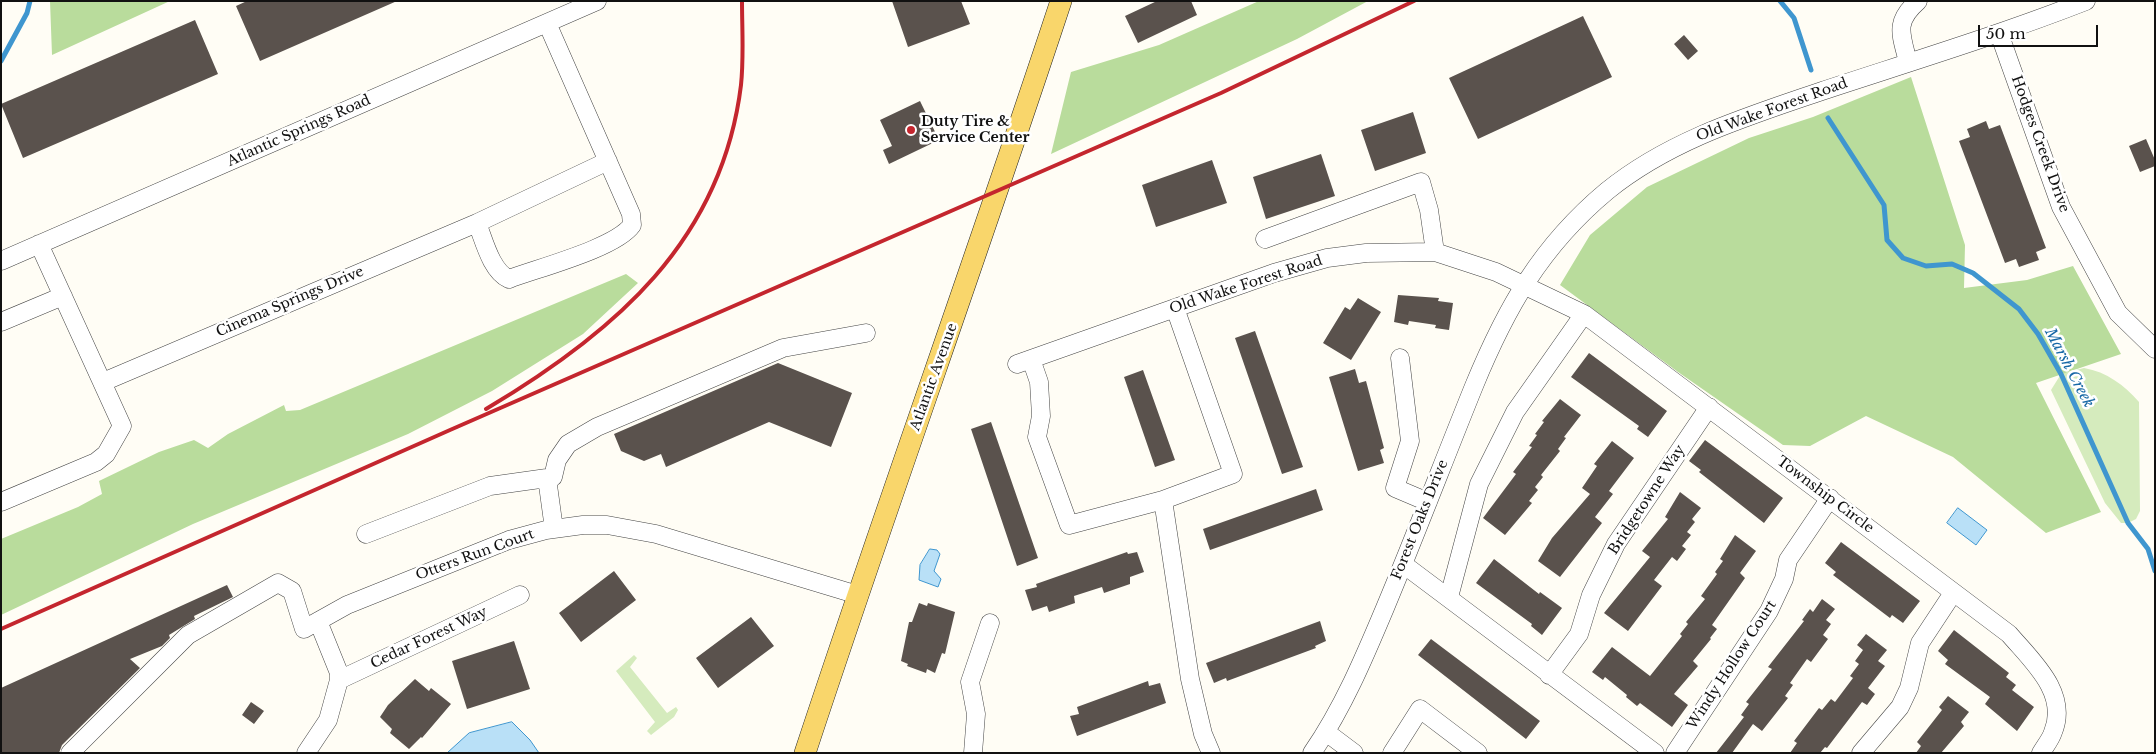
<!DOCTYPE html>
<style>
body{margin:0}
#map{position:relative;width:2156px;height:754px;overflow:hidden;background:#fffdf5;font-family:"Libre Baskerville",serif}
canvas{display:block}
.frame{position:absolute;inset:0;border:2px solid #111;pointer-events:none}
.scale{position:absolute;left:1978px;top:25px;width:120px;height:22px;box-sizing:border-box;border:2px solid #111;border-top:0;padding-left:6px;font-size:15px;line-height:18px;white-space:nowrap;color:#111;-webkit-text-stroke:4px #fff;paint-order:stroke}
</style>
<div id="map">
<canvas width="2156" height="754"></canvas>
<div class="frame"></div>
<div class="scale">50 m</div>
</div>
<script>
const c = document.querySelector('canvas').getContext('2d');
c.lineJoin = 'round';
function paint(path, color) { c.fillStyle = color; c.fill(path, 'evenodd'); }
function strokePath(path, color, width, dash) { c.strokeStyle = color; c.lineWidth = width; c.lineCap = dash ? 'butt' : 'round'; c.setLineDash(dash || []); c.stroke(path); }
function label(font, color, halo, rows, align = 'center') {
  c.font = font + ' "Libre Baskerville",serif'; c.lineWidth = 5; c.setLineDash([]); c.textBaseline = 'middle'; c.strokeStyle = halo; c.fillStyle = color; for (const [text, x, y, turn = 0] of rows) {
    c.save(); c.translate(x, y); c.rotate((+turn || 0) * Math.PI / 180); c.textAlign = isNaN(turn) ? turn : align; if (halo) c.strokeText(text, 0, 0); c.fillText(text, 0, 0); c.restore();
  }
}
paint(new Path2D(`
 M2084 368C2107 372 2124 385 2139 402L2140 511 2136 519 2128 523H2121L2105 503 2051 390 2061 374Z
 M634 655 637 658 630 667 667 713 676 707 678 710 674 717 651 735 647 731 655 722 616 671Z`), '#d5ebbd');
paint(new Path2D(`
 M50 1H170L52 55Z
 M1259 1H1368L1297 39 1051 154 1071 72 1159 45Z
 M1911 77 1965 245 1964 288 2027 280 2073 266 2121 354 2036 383 2101 512 2046 533 1953 457 1866 416 1810 446 1783 445 1678 372 1560 285 1590 235 1647 187 1749 138 1813 117Z
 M626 274 638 283 583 334 492 391 408 434 193 524 1 615V539L78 507 102 494 99 481 159 452 194 440 208 448 228 434 284 405 286 411 300 410Z`), '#b9dc9c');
const water = new Path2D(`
 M1958 508 1987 530 1976 545 1947 523Z
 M930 549 937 550 940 554 934 571 941 579 938 587 919 580 920 565Z
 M512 722 530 740 539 753H447L469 733Z`);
paint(water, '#b9e0f7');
strokePath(water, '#3f96cf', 1);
strokePath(new Path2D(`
 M1780 1 1794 18 1811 70
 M1 61 27 13 30 1
 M1828 118 1884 205 1887 240 1903 258 1926 266 1952 264 1973 273 2019 309 2038 334 2061 374 2128 523 2148 549 2155 571`), '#3f96cf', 5);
paint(new Path2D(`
 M247 1H397L260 61 236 6Z
 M892 1H961L970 24 908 47Z
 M1157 1H1191L1197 15 1138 43 1125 16Z
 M1583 16 1612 77 1478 139 1449 78Z
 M195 20 218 74 23 158 1 104Z
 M1684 35 1698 51 1688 60 1674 44Z
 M920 101 939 140 889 164 883 150 892 146 880 120Z
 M1413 112 1426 153 1375 171 1361 130Z
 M1986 121 1989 129 2000 125 2046 248 2036 252 2039 260 2019 267 2016 259 2005 263 1959 141 1970 137 1967 129Z
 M2146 139 2155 160V166L2140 172 2129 146Z
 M1321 154 1335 196 1266 219 1253 177Z
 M1212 160 1227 203 1156 227 1142 185Z
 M1398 295 1439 298 1438 301 1453 303 1449 330 1435 328 1436 325 1409 321 1408 325 1394 322Z
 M1358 298 1381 312 1351 360 1323 343 1345 307 1350 310Z
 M1255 331 1303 467 1282 474 1235 338Z
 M1589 353 1667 411 1648 437 1637 429 1639 426 1571 377Z
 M778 363 852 393 831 447 769 422 666 467 661 454 644 461 621 451 614 434Z
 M1355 369 1359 383 1366 381 1384 448 1380 450 1384 463 1358 471 1329 377Z
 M1143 370 1175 460 1155 467 1124 377Z
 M1560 399 1581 415 1564 437 1566 438 1558 449 1560 451 1541 475 1543 477 1535 487 1538 490 1529 501 1532 503 1505 535 1483 518 1516 474 1513 472 1532 447 1529 446 1537 435 1535 434 1544 422 1542 421Z
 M991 422 1038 558 1017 566 971 429Z
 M1705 440 1783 498 1764 523 1699 472 1701 470 1689 461Z
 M1612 441 1634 458 1609 491 1613 494 1595 517 1602 523 1560 577 1538 561 1552 538 1590 494 1582 488 1597 466 1594 464Z
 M1316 489 1323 510 1210 550 1203 529Z
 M1680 492 1701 508 1692 519 1695 522 1687 532 1691 535 1682 546 1686 549 1677 561 1672 557 1654 580 1662 586 1628 631 1604 613 1650 557 1642 551 1668 519 1665 517Z
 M1735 535 1756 551 1740 573 1745 578 1712 625 1717 629 1710 638 1711 639 1693 661 1698 666 1674 694 1688 705 1672 727 1640 703 1637 706 1626 697 1627 695 1605 677 1603 680 1592 672 1612 647 1650 676 1682 636 1680 634 1688 624 1686 622 1705 599 1701 596 1717 574 1715 572 1723 561 1720 559Z
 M1841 542 1920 601 1903 623 1892 615 1890 618 1833 575 1836 572 1825 563Z
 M1127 552 1128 554 1137 552 1144 572 1130 577V584L1104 593 1102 587 1074 596 1075 603 1049 612 1047 606 1032 611 1025 590 1037 587 1036 584Z
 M1494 559 1539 594 1540 592 1562 608 1542 635 1531 626 1532 624 1476 583Z
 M614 571 636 600 581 642 559 613Z
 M227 585 233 597 194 616 195 619 169 635 170 638 162 646 130 659 140 668 62 745 59 753H1V688Z
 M1822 599 1835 609 1826 620 1831 624 1823 635 1828 639 1811 662 1807 659 1790 683 1793 685 1785 696 1788 698 1762 731 1753 724 1732 753H1716L1744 717 1741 715 1749 704 1746 702 1772 669 1768 667 1804 621 1802 620 1810 609 1813 612Z
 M919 603 927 606 928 603 955 612 945 654 942 653 935 673 927 669 926 673 907 666 908 664 901 661 909 622H912Z
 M751 617 774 646 718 688 696 658Z
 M1320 621 1326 641 1315 646 1316 648 1227 681 1226 678 1214 683 1206 663Z
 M1954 630 2009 673 2006 677 2016 685 2012 690 2034 707 2017 731 1985 704 1990 697 1945 664 1948 660 1938 651Z
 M1866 634 1887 650 1878 661 1885 666 1868 688 1875 694 1867 705 1862 702 1827 748 1825 747 1820 753H1790L1797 743 1794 741 1819 708 1822 710 1831 699 1835 702 1853 678 1850 676 1859 664 1855 661 1863 650 1857 645Z
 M1431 639 1540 721 1526 739 1418 655Z
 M514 641 530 689 467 709 452 661Z
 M415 679 429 691 431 688 451 704 422 738 421 737 409 749 390 733 392 729 380 717 388 705Z
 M1148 681 1149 686 1160 683 1166 703 1077 736 1070 716 1079 714 1077 707Z
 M1948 696 1969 712 1961 722 1964 726 1941 753H1916L1921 746 1917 742 1942 710 1939 707Z
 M251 702 264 711 254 724 242 715Z`), '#5a524d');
const minor = new Path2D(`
 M1999 33 2061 207 2118 313 2155 349
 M1908 62C1901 34 1894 22 1918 1
 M477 223C484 240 491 271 509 279 538 268 616 248 632 225L631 214 547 23
 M1265 239 1421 182 1429 210 1435 252
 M1 261 597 1
 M1 322 63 296
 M1400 358 1410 441 1395 488 1428 502
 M1031 359 1039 382 1041 416 1037 437 1069 525 1163 500 1190 679 1203 734 1211 753
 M1017 364 1274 273 1327 258 1366 253 1435 252 1496 272 1584 314 2009 634C2032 661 2069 693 2053 732 2051 739 2045 746 2041 753
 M103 382 477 223 608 161
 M553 477 557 460 568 444 597 427 783 348 866 333
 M1163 500 1233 474 1175 308
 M1 502 96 462 106 454 122 426 39 244
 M366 534 490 486 547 478 554 529
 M1403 564 1655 753
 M1449 597 1479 484 1515 412 1584 314
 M318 621 339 673V680
 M1549 675 1579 634 1591 595 1616 544 1709 407
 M1326 732 1354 753
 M70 753 188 635 278 583 292 591 304 629 347 605 509 540 546 530 583 525H607L656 534 858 595
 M306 753 328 720 339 680 520 595
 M973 753 976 714 970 682 990 623
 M1312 753C1343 708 1364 658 1385 608 1416 534 1444 460 1474 386 1506 308 1541 246 1607 191 1670 140 1746 117 1822 91 1910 62 1999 35 2086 1
 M1392 753 1420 709 1478 753
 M1675 753 1769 611 1784 579 1788 560 1830 498
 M1861 753 1900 707 1909 688 1920 643 1953 593`);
const major = new Path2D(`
 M805 753C888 501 978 253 1061 1`);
strokePath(minor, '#444', 19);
strokePath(major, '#222', 22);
strokePath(minor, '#fff', 18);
strokePath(major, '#f9d66b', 21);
strokePath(new Path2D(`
 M486 409C614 333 722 241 741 85 744 57 742 29 742 1
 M1 629 450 430 1221 93 1414 1`), '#c4262e', 4);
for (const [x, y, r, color] of [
 [911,130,5,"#c4262e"]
]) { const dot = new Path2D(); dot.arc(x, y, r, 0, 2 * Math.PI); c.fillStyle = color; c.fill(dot); strokePath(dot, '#fff', 2); }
label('14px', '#111', '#fff', [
 ["Old Wake Forest Road",1772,110,-20],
 ["Atlantic Springs Road",299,131,-24],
 ["Hodges Creek Drive",2040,144,70],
 ["Old Wake Forest Road",1246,285,-18],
 ["Cinema Springs Drive",290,302,-23],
 ["Atlantic Avenue",934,377,-70],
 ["Township Circle",1825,495,37],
 ["Bridgetowne Way",1647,500,-57],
 ["Forest Oaks Drive",1420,520,-68],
 ["Otters Run Court",475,555,-20],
 ["Cedar Forest Way",429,638,-25],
 ["Windy Hollow Court",1732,665,-57]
]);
label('bold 14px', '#111', '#fff', [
 ["Duty Tire &",921,122],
 ["Service Center",921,138]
], 'left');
label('italic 15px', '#1768a6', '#fff', [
 ["Marsh Creek",2069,368,62]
]);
</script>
